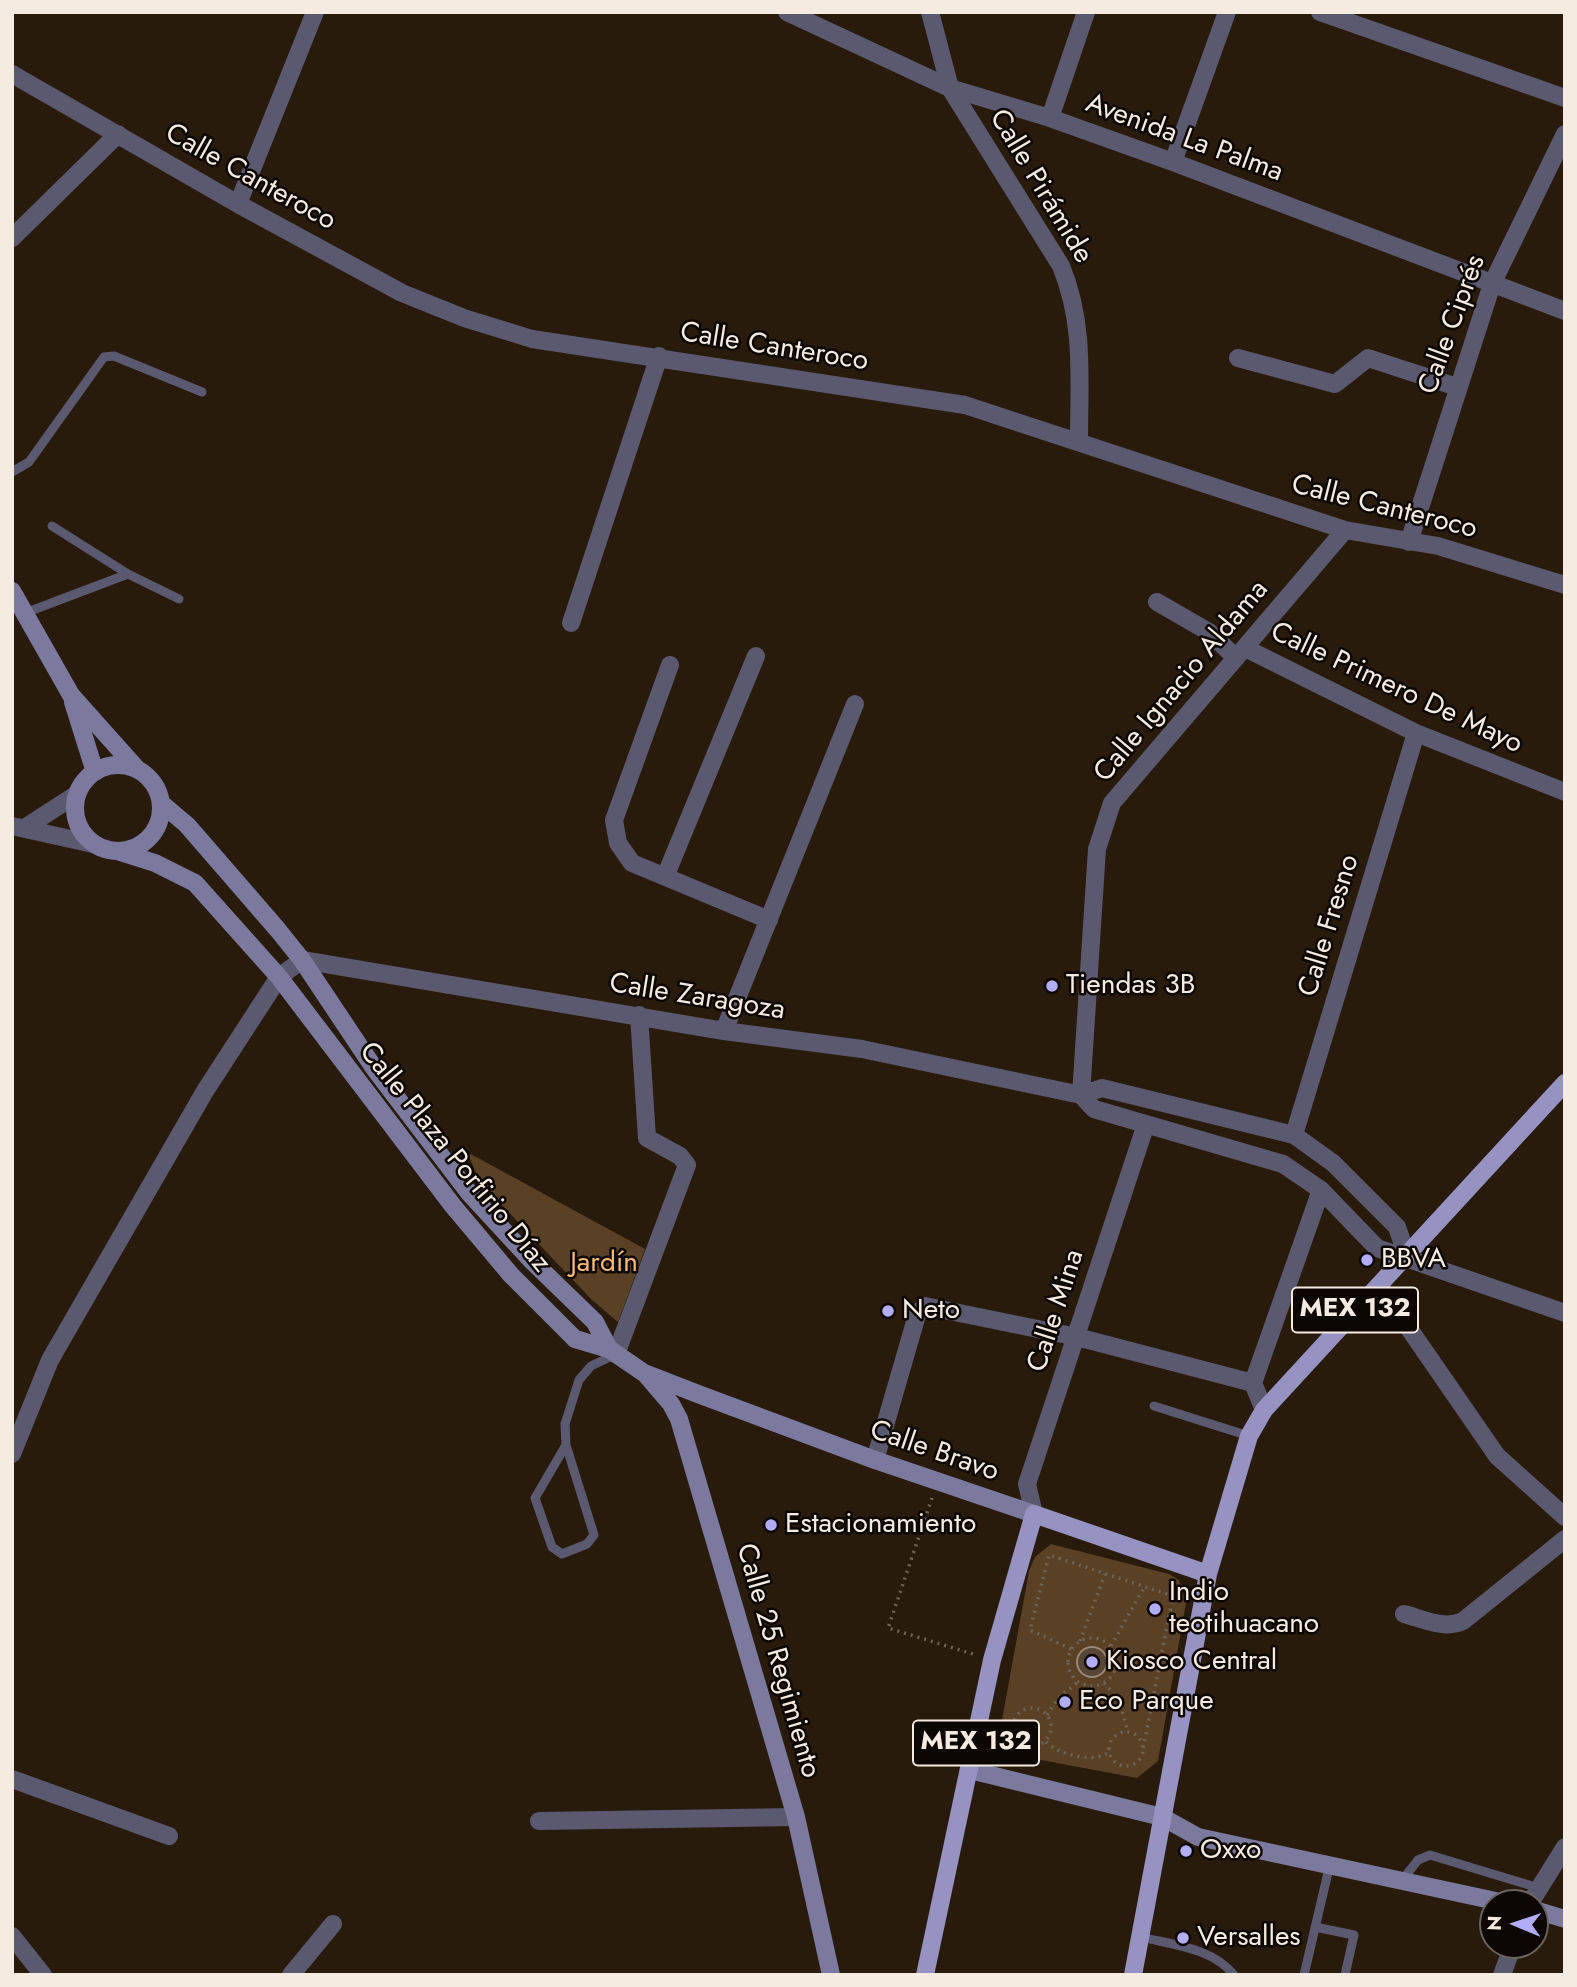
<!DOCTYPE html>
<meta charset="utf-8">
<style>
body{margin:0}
#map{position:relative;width:1577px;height:1987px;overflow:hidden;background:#291b0c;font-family:Jost,sans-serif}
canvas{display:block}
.frame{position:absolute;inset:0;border:14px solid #f5ebe1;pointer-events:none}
.north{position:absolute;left:1479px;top:1889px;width:70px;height:70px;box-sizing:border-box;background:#0d0703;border:2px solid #6a625c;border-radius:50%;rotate:272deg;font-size:19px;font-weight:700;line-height:28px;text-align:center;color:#f5ebe1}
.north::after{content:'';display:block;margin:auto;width:24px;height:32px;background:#b2adf9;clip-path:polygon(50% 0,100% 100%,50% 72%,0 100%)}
</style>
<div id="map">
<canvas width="1577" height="1987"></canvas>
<div class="frame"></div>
<div class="north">N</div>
</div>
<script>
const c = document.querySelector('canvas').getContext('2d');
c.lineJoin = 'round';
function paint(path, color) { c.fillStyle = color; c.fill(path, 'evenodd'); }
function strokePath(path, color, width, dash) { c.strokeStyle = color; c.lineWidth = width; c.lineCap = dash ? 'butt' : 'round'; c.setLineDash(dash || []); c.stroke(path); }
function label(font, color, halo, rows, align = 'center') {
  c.font = font + ' Jost,sans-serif'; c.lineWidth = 5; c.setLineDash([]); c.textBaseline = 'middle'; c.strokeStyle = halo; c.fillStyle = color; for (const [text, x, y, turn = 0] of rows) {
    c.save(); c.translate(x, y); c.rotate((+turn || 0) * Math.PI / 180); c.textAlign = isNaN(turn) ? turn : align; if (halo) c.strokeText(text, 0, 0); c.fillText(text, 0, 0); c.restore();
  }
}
paint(new Path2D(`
 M467 1152 645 1249 618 1322 592 1300 480 1182Z
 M1051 1544 1169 1574 1179 1580 1186 1603 1158 1761 1137 1778 1004 1753 998 1742 1029 1571 1035 1557Z`), '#5a4025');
const building = new Path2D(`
 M1077 1662a15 15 0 1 1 30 0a15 15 0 1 1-30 0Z`);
paint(building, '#574636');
strokePath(building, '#9a8775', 2);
strokePath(new Path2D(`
 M932 1498 888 1628 973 1654
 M1068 1662a24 24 0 1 1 48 0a24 24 0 1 1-48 0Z
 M1080 1641 1105 1574
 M1111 1646 1144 1587
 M1071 1649 1030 1630 1049 1555 1173 1596 1143 1749
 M1104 1683 1119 1700 1128 1732
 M1013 1727a19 19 0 1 1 38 0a19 19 0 1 1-38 0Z
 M1047 1715 1058 1698 1078 1682
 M1109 1749a17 17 0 1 1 34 0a17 17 0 1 1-34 0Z
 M1046 1742C1057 1754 1095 1764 1109 1752`), '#6f6355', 3.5, [2, 5]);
strokePath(new Path2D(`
 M12 472 29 462 104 357 114 356 202 392
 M52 526 128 574
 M25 613 128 574 179 599
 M1154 1406 1249 1436
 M566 1445 594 1535 587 1544 562 1554 552 1547 535 1498 566 1445 565 1424 579 1380 591 1366 616 1354
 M1403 1879 1418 1860 1430 1855 1539 1888
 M1315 1927 1354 1935 1345 1975
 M1141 1937C1173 1945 1213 1948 1234 1975
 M1304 1975 1330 1864`), '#5a596f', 9);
strokePath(new Path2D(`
 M787 12 950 88 1050 118 1173 162 1565 311
 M930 12 950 88 1061 266C1085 324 1079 380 1079 442
 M1320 12 1565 98
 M12 74 238 204 402 293 464 318 532 339 965 405 1345 530 1438 546 1565 585
 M1050 118 1086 12
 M1173 162 1227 12
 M238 204 315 12
 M12 238 118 134
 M1238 358 1335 384 1368 358 1457 387
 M1409 542 1492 284 1565 134
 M1157 602 1209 632 1236 658
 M571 623 659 356
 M1245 648 1416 733 1565 792
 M670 665 614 820 618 843 632 863 769 920
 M12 826 93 844
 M26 827 77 794
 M665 877 756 656
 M724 1031 855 704
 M1081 1095 1097 849 1112 803 1345 530
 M1081 1095 1094 1109 1283 1164 1321 1190 1377 1248 1565 1313
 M1294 1135 1416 733
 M1379 1285 1497 1456 1565 1517
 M616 1354 687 1165 680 1156 647 1138 639 1015
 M1264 1410 1253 1383 1321 1190
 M12 1454 50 1360 205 1091 279 977 302 960 724 1031 862 1049 1081 1095 1102 1088 1294 1135 1333 1163 1397 1227 1407 1256
 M875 1460 917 1315 925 1306 1077 1337 1253 1383
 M1034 1514 1027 1484 1146 1124
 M1404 1614C1423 1619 1445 1630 1463 1621L1565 1539
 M12 1779 169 1836
 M539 1821 796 1817
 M1530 1903 1565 1847
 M12 1936 43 1975
 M291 1975 333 1924
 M1502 1975 1513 1945`), '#5a596f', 18);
strokePath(new Path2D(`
 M12 591 71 695 137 769
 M73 702 95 772
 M75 808a43 43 0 1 1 86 0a43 43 0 1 1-86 0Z
 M161 803 187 825 278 930 302 960 374 1068 470 1194 531 1260 595 1322 609 1349
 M120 852 155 863 195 883 279 977 453 1206 511 1275 575 1339 609 1349 644 1373 698 1394 875 1460 1034 1514
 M647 1376 671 1404 679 1419 796 1817 831 1975
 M970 1770 1162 1817 1198 1837 1505 1903
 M1535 1910 1565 1919`), '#7b7a9e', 18);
strokePath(new Path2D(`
 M925 1975 992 1660 1034 1514 1208 1574
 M1133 1975 1208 1574 1249 1436 1264 1410 1565 1083`), '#9693c2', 18);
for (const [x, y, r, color] of [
 [1052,986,7,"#b2adf9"],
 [1367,1260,7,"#b2adf9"],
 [888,1311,7,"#b2adf9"],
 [771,1525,7,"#b2adf9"],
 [1155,1609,7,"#b2adf9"],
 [1092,1662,7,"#b2adf9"],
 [1065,1702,7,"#b2adf9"],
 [1186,1851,7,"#b2adf9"],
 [1183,1938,7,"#b2adf9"]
]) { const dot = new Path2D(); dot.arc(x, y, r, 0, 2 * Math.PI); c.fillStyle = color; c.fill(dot); strokePath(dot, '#0d0703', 2.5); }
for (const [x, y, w] of [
 [1355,1310,126],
 [976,1743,126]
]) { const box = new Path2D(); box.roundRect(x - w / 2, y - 22.5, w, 45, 5); c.fillStyle = '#0d0703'; c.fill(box); strokePath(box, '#f5ebe1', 2); }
label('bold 26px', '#f5ebe1', null, [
 ["MEX 132",1355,1310],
 ["MEX 132",976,1743]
]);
label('28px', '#f5ebe1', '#0d0703', [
 ["Avenida La Palma",1184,139,20],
 ["Calle Canteroco",250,178,29],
 ["Calle Pirámide",1040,187,59],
 ["Calle Ciprés",1453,325,-70],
 ["Calle Canteroco",774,348,9],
 ["Calle Canteroco",1384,508,14],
 ["Calle Ignacio Aldama",1182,682,-50],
 ["Calle Primero De Mayo",1396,689,25],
 ["Calle Fresno",1330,926,-73],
 ["Calle Zaragoza",697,998,9],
 ["Calle Plaza Porfirio Díaz",454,1158,51],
 ["Calle Mina",1057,1311,-72],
 ["Calle Bravo",934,1452,19],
 ["Calle 25 Regimiento",777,1661,74]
]);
label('28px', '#f5ebe1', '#0d0703', [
 ["Tiendas 3B",1066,986],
 ["BBVA",1381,1260],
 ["Neto",902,1311],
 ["Estacionamiento",785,1525],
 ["Indio",1169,1593],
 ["teotihuacano",1169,1625],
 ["Kiosco Central",1106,1662],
 ["Eco Parque",1079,1702],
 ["Oxxo",1200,1851],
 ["Versalles",1197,1938]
], 'left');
label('28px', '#f9b977', '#0d0703', [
 ["Jardín",604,1264]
]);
</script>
